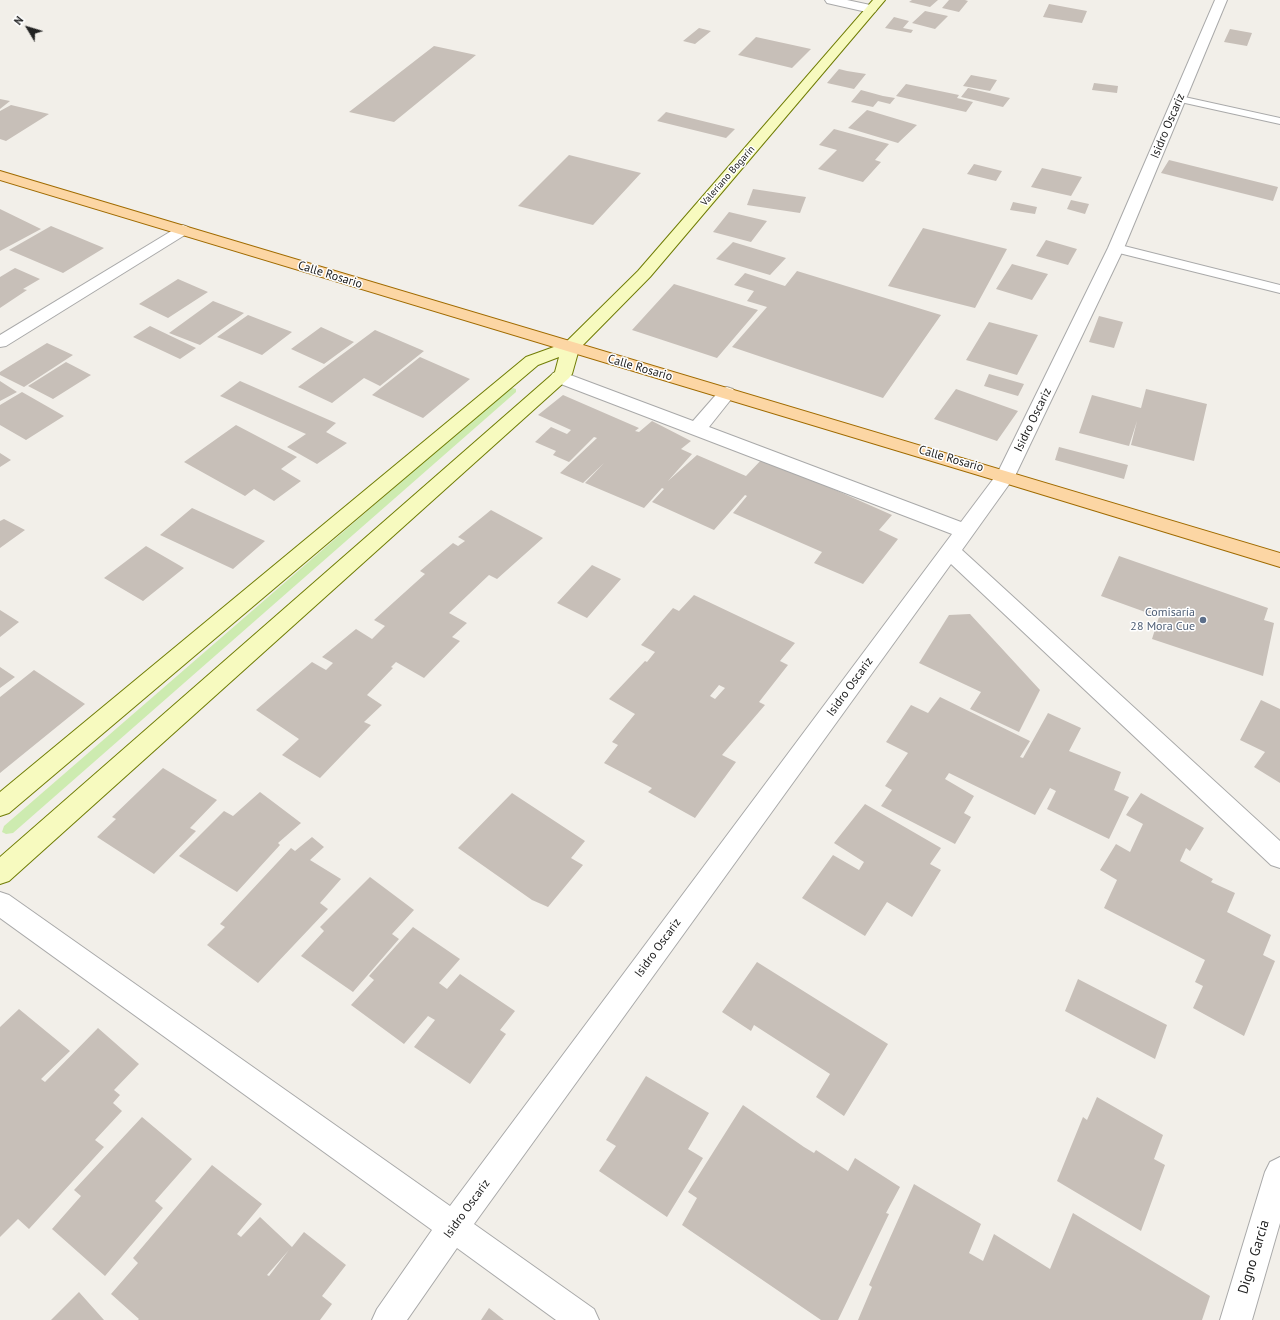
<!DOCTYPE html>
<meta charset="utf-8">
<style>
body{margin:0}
#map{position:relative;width:1280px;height:1320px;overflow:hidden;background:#f2efe9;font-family:"PT Sans",sans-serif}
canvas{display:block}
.north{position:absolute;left:8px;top:8px;width:40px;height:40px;-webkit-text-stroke:3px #fff;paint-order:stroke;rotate:308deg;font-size:11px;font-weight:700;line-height:16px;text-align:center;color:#222}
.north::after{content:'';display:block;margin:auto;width:14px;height:18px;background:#222;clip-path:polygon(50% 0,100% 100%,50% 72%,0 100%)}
</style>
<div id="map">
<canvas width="1280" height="1320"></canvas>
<div class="north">N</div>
</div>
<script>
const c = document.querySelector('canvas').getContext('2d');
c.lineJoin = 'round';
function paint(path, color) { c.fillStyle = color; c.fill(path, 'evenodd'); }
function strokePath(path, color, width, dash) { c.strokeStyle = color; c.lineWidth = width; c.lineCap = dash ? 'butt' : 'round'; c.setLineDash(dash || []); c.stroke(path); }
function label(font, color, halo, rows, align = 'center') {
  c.font = font + ' "PT Sans",sans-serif'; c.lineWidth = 3; c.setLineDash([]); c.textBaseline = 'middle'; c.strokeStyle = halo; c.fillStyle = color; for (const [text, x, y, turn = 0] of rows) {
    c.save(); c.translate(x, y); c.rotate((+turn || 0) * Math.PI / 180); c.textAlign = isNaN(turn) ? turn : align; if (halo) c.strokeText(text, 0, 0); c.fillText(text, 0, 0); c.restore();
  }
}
paint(new Path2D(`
 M513 388 516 389V392L13 833 6 834 2 832 4 826 508 389Z`), '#cdebb0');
paint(new Path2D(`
 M912 0H938L930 7 909 2Z
 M949 0H965L968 1 959 12 942 8Z
 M1049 4 1087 11 1082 23 1043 17Z
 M925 11 948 16 935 29 912 23Z
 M894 17 909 21 903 28 913 30 911 33 885 28Z
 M699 28 711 31 695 44 683 41Z
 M1230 29 1252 33 1247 46 1224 42Z
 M756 37 811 49 792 68 738 55Z
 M434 46 476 55 394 122 349 112Z
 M839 69 847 71 866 74 854 89 827 83Z
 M971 75 997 80 990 91 963 86Z
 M1094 83 1118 86 1117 93 1092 90Z
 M906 84 959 95 957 98 973 102 966 112 896 96Z
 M968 88 1010 98 1003 107 961 97Z
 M861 90 883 96 895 98 890 104 878 101 873 107 851 102Z
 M0 99 10 101 0 109Z
 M11 105 49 114 6 141 0 139V111Z
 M867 110 917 125 898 143 848 128Z
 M666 112 735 129 726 138 657 121Z
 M834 129 889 144 875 160 881 162 863 182 818 169 837 150 819 145Z
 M569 155 641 173 593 225 518 206Z
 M1169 160 1278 187 1273 201 1161 173Z
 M974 164 1002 171 996 181 967 174Z
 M1042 168 1082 177 1071 196 1031 187Z
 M753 189 806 197 800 213 747 205Z
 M1071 200 1089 204 1085 214 1067 209Z
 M1013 202 1037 207 1035 214 1010 210Z
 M0 209 41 229 0 251Z
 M729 212 767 221 751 242 713 232Z
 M51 226 104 248 63 273 9 250Z
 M923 228 1007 249 975 308 888 286Z
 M1046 240 1077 249 1068 265 1036 256Z
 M733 242 786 258 770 275 716 259Z
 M1012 264 1048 274 1032 300 996 289Z
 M15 268 40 279 23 289 27 290 0 308V277Z
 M797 271 941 315 883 398 732 347 767 307 747 301 754 291 734 285 745 273 785 286Z
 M178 279 208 292 168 318 139 304Z
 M674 284 758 310 717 358 632 330Z
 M213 301 244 313 200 345 169 333Z
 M248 315 292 332 262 355 217 337Z
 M1099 316 1123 322 1114 348 1089 342Z
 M989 322 1038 335 1017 375 966 360Z
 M150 326 196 348 180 359 133 337Z
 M321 327 354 342 324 364 291 349Z
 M375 330 424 351 380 386 364 378 332 403 298 387Z
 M47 343 73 355 24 387 0 375V372Z
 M420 357 470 379 423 418 372 395Z
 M66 362 91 375 53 399 28 386Z
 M989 374 1024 384 1018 396 984 386Z
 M0 381 17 392 0 401Z
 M240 381 336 423 326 432 347 443 317 464 287 447 306 434 220 396Z
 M956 389 1018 411 997 441 934 419Z
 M1146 389 1207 404 1194 461 1131 445 1137 421 1129 446 1079 433 1092 395 1141 408Z
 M22 392 64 416 26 440 0 425V405Z
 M563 395 639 428 635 431 639 432 652 421 691 441 681 449 692 454 668 481 697 455 746 476 763 458 892 515 879 530 898 539 863 584 814 563 822 552 733 513 747 496 745 495 714 530 652 502 664 489 662 488 644 508 585 483 604 463 583 483 560 473 597 438 594 437 569 462 553 455 556 451 535 442 551 427 567 434 571 430 538 415Z
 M236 425 297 457 281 469 301 481 274 501 254 489 245 496 184 462Z
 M1059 447 1128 465 1124 479 1055 460Z
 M0 453 11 460 0 467Z
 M192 508 265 541 233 569 160 535Z
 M491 510 543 538 497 579 489 575 449 613 467 623 452 637 460 641 424 678 396 662 391 667 393 668 367 695 382 705 364 722 371 725 320 778 282 755 299 739 256 710 312 662 326 670 333 663 322 657 356 629 372 639 385 626 374 620 425 574 420 571 453 543 458 546 465 541 458 537Z
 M4 519 25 530 0 548V521Z
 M146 546 184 568 143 601 104 578Z
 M1119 556 1268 608 1264 620 1274 623 1263 676 1152 639 1159 617 1101 596Z
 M592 565 621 579 587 618 557 603Z
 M694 595 795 643 780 661 788 665 759 702 765 705 722 755 736 762 695 818 648 792 652 788 604 763 618 745 612 742 635 714 609 699 645 661 647 662 655 652 641 645 673 608 679 611ZM719 685 725 688 715 699 710 696Z
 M0 610 19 622 0 637Z
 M970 614 1040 690 1019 732 970 709 981 692 919 663 949 615Z
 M0 667 15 677 0 688Z
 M34 670 85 704 0 773V697Z
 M940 697 1030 741 1020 757 1023 758 1048 713 1081 728 1069 751 1121 772 1114 790 1129 797 1109 839 1047 809 1056 791 1050 788 1035 815 949 773 945 779 974 796 964 813 971 817 955 844 881 806 892 790 885 786 908 753 886 742 911 705 928 713Z
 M1261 700 1280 709V783L1254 767 1265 752 1240 740Z
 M163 768 217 800 190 828 196 831 154 874 97 837 116 819 112 817Z
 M260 792 301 823 278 843 280 845 237 892 179 856 224 811 233 816Z
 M512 793 585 841 571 858 583 865 548 907 532 900 458 848Z
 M1141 793 1204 828 1190 851 1186 848 1180 861 1213 879 1211 882 1235 893 1227 912 1271 935 1263 955 1275 961 1244 1036 1193 1008 1203 986 1195 982 1205 960 1104 908 1117 880 1100 870 1116 844 1130 852 1143 824 1126 815Z
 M865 804 941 848 930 864 941 870 912 917 887 902 865 936 802 898 833 855 859 870 864 862 834 843Z
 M312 837 324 847 310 860 341 879 320 903 328 909 258 983 207 945 225 927 220 924 291 848 295 851Z
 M370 877 414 910 392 934 399 939 353 992 301 956 324 931 320 927Z
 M413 927 460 959 439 983 447 989 460 974 515 1011 500 1030 506 1034 470 1084 414 1047 435 1020 428 1016 404 1044 351 1005 374 980 369 976Z
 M757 962 888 1044 844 1116 816 1097 830 1074 754 1025 751 1031 722 1012Z
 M1078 979 1167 1025 1155 1059 1065 1011Z
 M19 1009 70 1051 41 1079 45 1082 98 1028 139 1064 114 1090 120 1095 113 1103 122 1111 95 1140 104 1147 29 1229 18 1219 0 1237V1027Z
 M646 1076 709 1113 688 1149 703 1158 667 1217 599 1171 616 1146 606 1140Z
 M1097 1097 1163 1135 1154 1159 1165 1165 1141 1231 1057 1181 1083 1117 1087 1120Z
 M743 1105 804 1147 814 1153 816 1150 848 1171 855 1158 900 1187 886 1213 889 1214 838 1320H821L682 1225 697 1198 688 1192Z
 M142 1117 192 1159 155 1201 163 1208 105 1276 52 1229 81 1196 74 1190Z
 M212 1165 262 1204 237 1234 241 1237 260 1217 292 1247 304 1232 346 1265 322 1296 332 1304 320 1320H138L139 1319 111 1294 138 1263 133 1258ZM289 1250 269 1276 267 1275Z
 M914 1184 981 1224 969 1253 983 1261 994 1234 1050 1269 1073 1213 1210 1296 1202 1320H858L872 1287 869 1285Z
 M79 1292 104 1320H51Z
 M489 1308 504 1320H481Z`), '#c7bfb8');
const lane = new Path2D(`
 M1180 96 1280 118V124L1176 101 1174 99 1176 97Z
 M1116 244 1280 285V293L1111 251 1110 248 1111 245Z`);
const street = new Path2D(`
 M825 0H847L875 6 877 9 875 12 871 13 827 3Z
 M1215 0H1227L1124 248 1015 476 962 550 1280 841V868L1271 865 951 564 474 1224 594 1309 599 1320H556L457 1248 407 1320H372L377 1309 432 1230 0 918V892L9 895 450 1206 952 534 553 381 550 377 553 373 559 372 565 373 693 421 721 389 727 387 733 389 736 393 709 427 961 522 997 474 1108 248Z
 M183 225 188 227 191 230 188 233 6 346 0 347V335L178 227Z
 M1280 1157V1223L1252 1320H1220L1265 1172 1270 1162Z`);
const secondary = new Path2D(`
 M873 0H885L650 277 579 349 572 374 569 378 9 881 0 884V857L555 372 559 357 538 365 9 813 0 816V792L526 357 565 343 638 271Z`);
const primary = new Path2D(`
 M0 171 1280 553V567L998 481 0 180Z`);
strokePath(lane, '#a9a9a9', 2);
strokePath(street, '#a9a9a9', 2);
strokePath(secondary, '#707d05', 2);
strokePath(primary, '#a06b00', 2);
paint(lane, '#fff');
paint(street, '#fff');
paint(secondary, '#f7fabf');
paint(primary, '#fcd6a4');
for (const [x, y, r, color] of [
 [1203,620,4,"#5c6f8a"]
]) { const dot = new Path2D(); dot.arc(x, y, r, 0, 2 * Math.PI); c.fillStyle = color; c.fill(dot); strokePath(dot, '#fff', 1.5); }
label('10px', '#222', '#fff', [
 ["Valeriano Bogarín",728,176,-49]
]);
label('12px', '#222', '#fff', [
 ["Isidro Oscariz",1168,126,-67],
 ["Calle Rosario",330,275,17],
 ["Calle Rosario",640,368,16],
 ["Isidro Oscariz",1033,420,-64],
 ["Calle Rosario",951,459,16],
 ["Isidro Oscariz",850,687,-54],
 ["Isidro Oscariz",658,948,-54],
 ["Isidro Oscariz",467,1209,-54]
]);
label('12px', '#4e5e75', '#fff', [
 ["Comisaría",1195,613],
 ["28 Mora Cue",1195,627]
], 'right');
label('14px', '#222', '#fff', [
 ["Digno Garcia",1254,1257,-73]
]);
</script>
